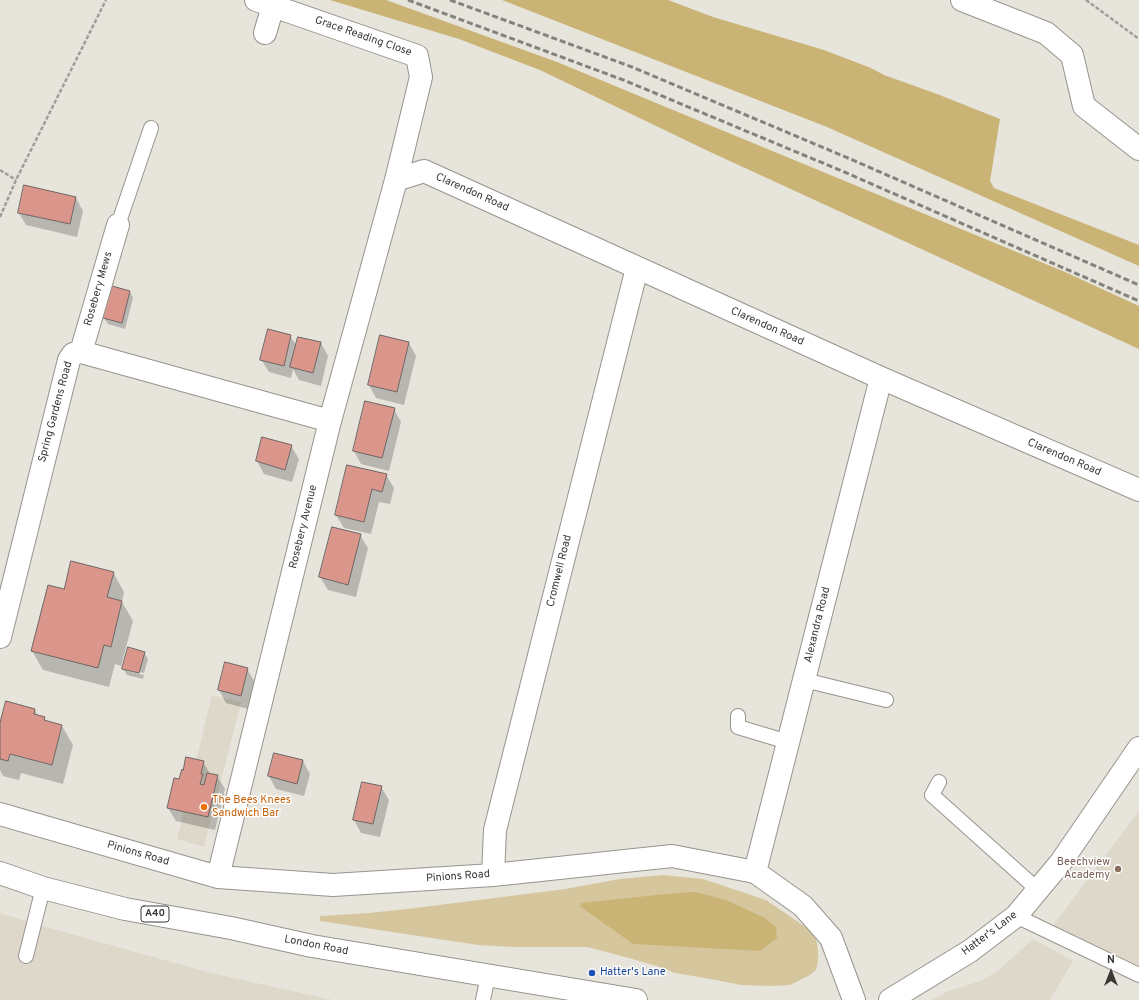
<!DOCTYPE html>
<style>
body{margin:0}
#map{position:relative;width:1139px;height:1000px;overflow:hidden;background:#e7e4dc;font-family:Overpass,sans-serif}
canvas{display:block}
.north{position:absolute;left:1091px;top:952px;width:40px;height:40px;-webkit-text-stroke:3px #fff;paint-order:stroke;rotate:0deg;font-size:11px;font-weight:700;line-height:16px;text-align:center;color:#393835}
.north::after{content:'';display:block;margin:auto;width:14px;height:18px;background:#393835;clip-path:polygon(50% 0,100% 100%,50% 72%,0 100%)}
</style>
<div id="map">
<canvas width="1139" height="1000"></canvas>
<div class="north">N</div>
</div>
<script>
const c = document.querySelector('canvas').getContext('2d');
c.lineJoin = 'round';
function paint(path, color) { c.fillStyle = color; c.fill(path, 'evenodd'); }
function strokePath(path, color, width, dash) { c.strokeStyle = color; c.lineWidth = width; c.lineCap = dash ? 'butt' : 'round'; c.setLineDash(dash || []); c.stroke(path); }
function label(font, color, halo, rows, align = 'center') {
  c.font = font + ' Overpass,sans-serif'; c.lineWidth = 3; c.setLineDash([]); c.textBaseline = 'middle'; c.strokeStyle = halo; c.fillStyle = color; for (const [text, x, y, turn = 0] of rows) {
    c.save(); c.translate(x, y); c.rotate((+turn || 0) * Math.PI / 180); c.textAlign = isNaN(turn) ? turn : align; if (halo) c.strokeText(text, 0, 0); c.fillText(text, 0, 0); c.restore();
  }
}
paint(new Path2D(`
 M212 695 241 702 204 847 177 839Z
 M1139 811V966L1053 926Z
 M0 913 50 928 207 972 333 1000H0Z
 M1033 939 1073 961 1050 1000H932L948 991 981 981 999 970Z`), '#ded8ca');
paint(new Path2D(`
 M663 875 703 879 766 900 801 924 814 934 817 943 818 952V962L816 970 810 975 790 985 769 986 741 985 705 978 675 973 660 967 629 958 587 947H512L478 945 320 921V916L369 913 416 908 565 889 620 879Z`), '#d5c69d');
paint(new Path2D(`
 M330 0H386L557 62 1065 272 1139 306V349L708 151 540 70 459 39Z
 M502 0H668L713 17 824 50 871 68 884 75 937 94 1000 119 990 181 994 188 1139 245V266L827 127Z
 M695 892 726 900 765 918 776 927 777 938 760 951 633 944 581 907 580 906 582 903 665 894Z`), '#c9b375');
paint(new Path2D(`
 M76 198 83 211 77 237 26 225 19 213Z
 M130 292 133 298 125 329 108 324 104 318Z
 M290 336 297 346 321 343 328 356 321 386 299 380 293 369 291 378 269 372 261 359Z
 M381 336 409 343 416 356 404 405 376 398 369 385Z
 M394 409 401 422 389 471 361 464 354 451Z
 M291 446 299 459 292 482 264 474 257 461Z
 M386 475 394 488 390 504 379 502 371 534 344 528 336 515Z
 M360 535 368 548 356 597 328 590 320 577Z
 M113 572 124 592 122 602 133 621 121 666 115 664 109 687 43 670 32 651 64 591Z
 M144 653 148 659 144 673 127 669V671L144 675 143 679 127 675 123 669Z
 M247 669 255 682 248 709 226 703 219 690Z
 M35 710 38 717 44 718 47 722 62 726 73 745 63 784 21 773 19 780 3 776 0 770V727Z
 M275 754 303 761 310 774 304 796 276 789 269 776Z
 M203 762 211 775 217 776 225 789 215 830 176 821 168 808 180 780Z
 M381 787 389 800 380 837 361 833 354 820Z`), '#0003');
const building = new Path2D(`
 M24 185 76 197 70 224 18 213Z
 M112 286 130 291 122 323 103 318Z
 M268 329 291 335 284 366 260 360Z
 M380 335 409 342 397 392 368 385Z
 M298 337 321 342 313 373 290 367Z
 M365 401 395 408 382 458 353 451Z
 M262 437 292 445 285 470 256 461Z
 M347 465 387 474 382 492 372 489 364 522 335 515Z
 M332 527 361 534 348 585 319 577Z
 M71 561 114 572 107 597 122 601 111 647 104 645 98 668 31 651 48 585 64 589Z
 M128 647 145 652 139 673 122 669Z
 M225 662 248 668 241 696 218 690Z
 M6 701 35 709 34 714 45 717 44 720 62 725 52 765 10 754 8 761 0 759V723Z
 M274 753 303 760 297 784 268 776Z
 M186 757 204 761 201 774H203L200 784 204 785 207 773 218 775 208 817 167 808 174 778 179 779 182 769 183 770Z
 M362 782 382 786 373 824 353 820Z`);
paint(building, '#da968a');
strokePath(building, '#6e6564', 1);
const service = new Path2D(`
 M118 225 151 128
 M804 680 886 700
 M738 716V727L788 742
 M939 782 932 795 1038 890
 M1016 916 1139 975
 M26 956 43 888
 M483 1000 488 976`);
const minor = new Path2D(`
 M962 0 1046 33 1072 55 1084 106 1139 149
 M265 33 273 6
 M396 180 424 171 881 378 1139 490
 M81 352 118 225
 M0 637 69 360 73 354 81 352 330 421
 M0 814 218 877 333 885 493 875 672 856 755 872 803 906 831 938 854 1000
 M755 872 881 378
 M493 875 495 830 637 268
 M218 877 330 421 396 180 421 77 417 56 256 0
 M890 1000 970 951 1016 916 1061 862 1139 748`);
const primary = new Path2D(`
 M0 873 43 888 125 909 231 928 312 946 636 1000`);
strokePath(service, '#97948d', 16);
strokePath(minor, '#97948d', 24);
strokePath(primary, '#97948d', 24);
strokePath(new Path2D(`
 M1086 0 1139 39
 M0 170 16 180
 M0 217 16 180 106 0`), '#a19e98', 2.5, [4, 2]);
strokePath(service, '#fff', 14);
strokePath(minor, '#fff', 22);
strokePath(primary, '#fff', 22);
strokePath(new Path2D(`
 M408 0 626 81 842 171 1139 301
 M450 0 632 67 848 158 1139 285`), '#84827d', 3, [6, 3]);
for (const [x, y, r, color] of [
 [204,807,4,"#e8710a"],
 [1118,869,4,"#8d6e63"],
 [592,973,4,"#1a4fb4"]
]) { const dot = new Path2D(); dot.arc(x, y, r, 0, 2 * Math.PI); c.fillStyle = color; c.fill(dot); strokePath(dot, '#fff', 1.5); }
for (const [x, y, w] of [
 [155,914,28]
]) { const box = new Path2D(); box.roundRect(x - w / 2, y - 8, w, 16, 3); c.fillStyle = '#fff'; c.fill(box); strokePath(box, '#393835', 1); }
label('bold 10px', '#393835', null, [
 ["A40",155,914]
]);
label('11px', '#393835', '#fff', [
 ["Grace Reading Close",363,37,19],
 ["Clarendon Road",472,193,24],
 ["Rosebery Mews",99,289,-74],
 ["Clarendon Road",767,327,24],
 ["Spring Gardens Road",56,412,-75],
 ["Clarendon Road",1064,458,23],
 ["Rosebery Avenue",304,527,-76],
 ["Cromwell Road",560,571,-76],
 ["Alexandra Road",818,625,-76],
 ["Pinions Road",138,854,16],
 ["Pinions Road",458,877,-4],
 ["Hatter's Lane",990,934,-37],
 ["London Road",316,946,11]
]);
label('11px', '#c56008', '#fff', [
 ["The Bees Knees",212,801],
 ["Sandwich Bar",212,814]
], 'left');
label('11px', '#785e54', '#fff', [
 ["Beechview",1110,863],
 ["Academy",1110,876]
], 'right');
label('11px', '#164399', '#fff', [
 ["Hatter's Lane",600,973]
], 'left');
</script>
